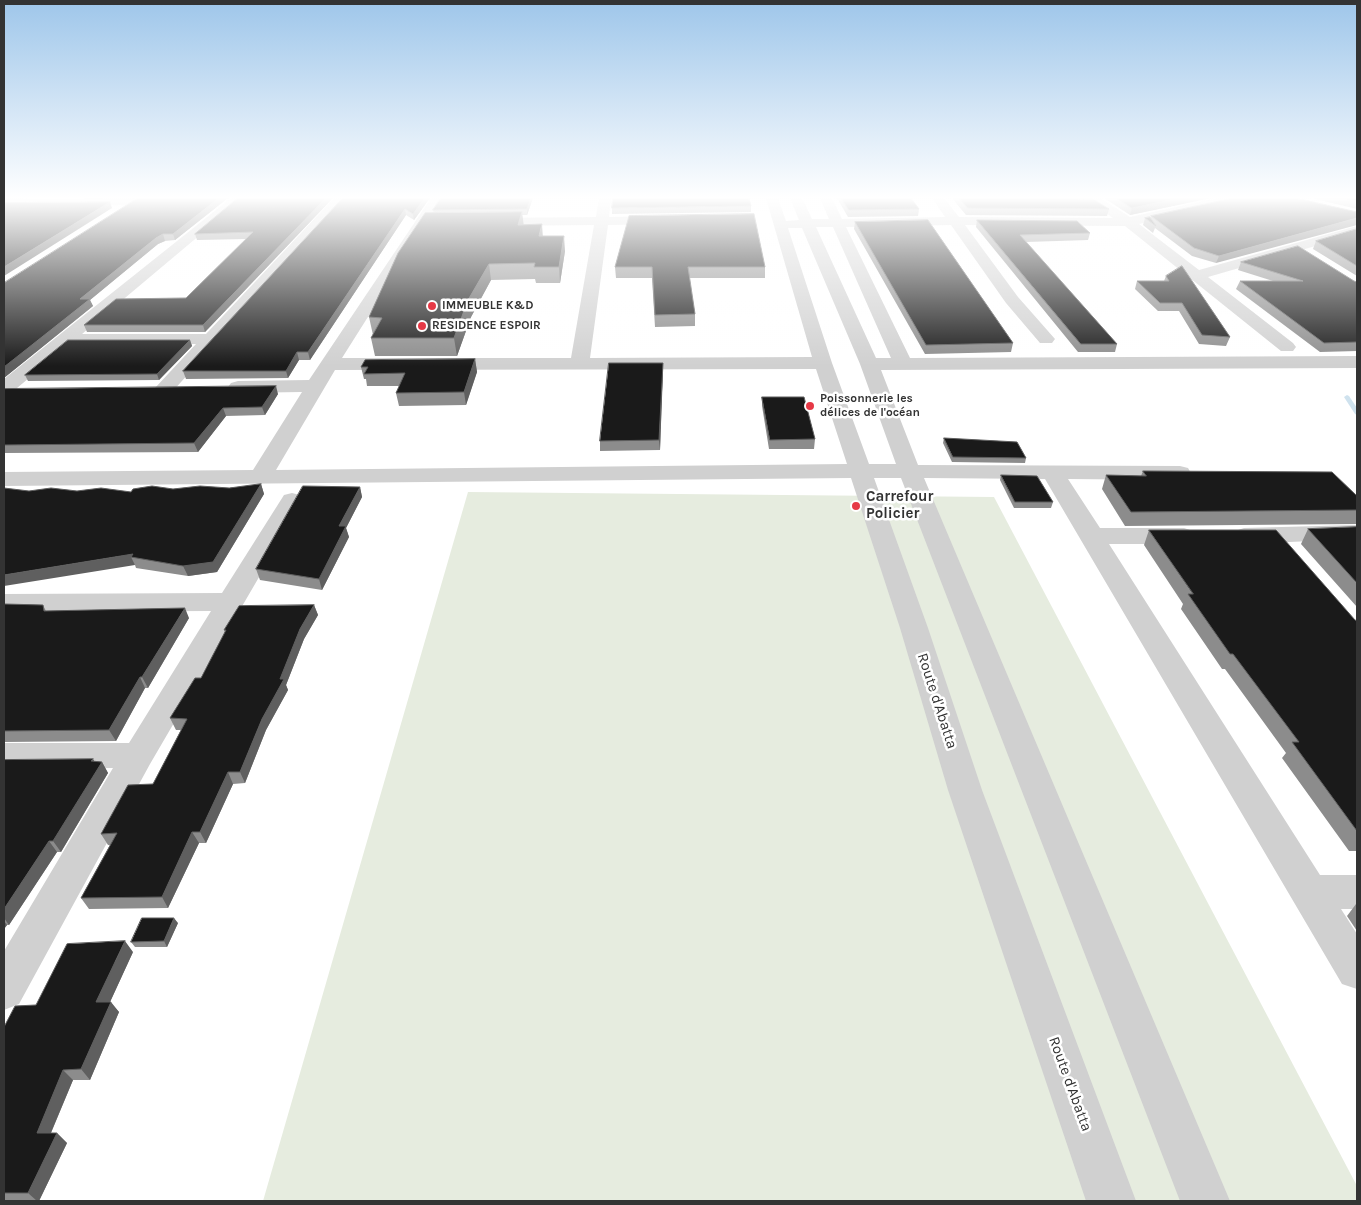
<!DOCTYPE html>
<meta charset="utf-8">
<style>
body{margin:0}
#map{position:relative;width:1361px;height:1205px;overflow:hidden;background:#fff;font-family:Karla,sans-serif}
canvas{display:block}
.frame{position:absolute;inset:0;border:5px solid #333;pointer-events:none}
</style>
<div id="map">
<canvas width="1361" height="1205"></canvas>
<div class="frame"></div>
</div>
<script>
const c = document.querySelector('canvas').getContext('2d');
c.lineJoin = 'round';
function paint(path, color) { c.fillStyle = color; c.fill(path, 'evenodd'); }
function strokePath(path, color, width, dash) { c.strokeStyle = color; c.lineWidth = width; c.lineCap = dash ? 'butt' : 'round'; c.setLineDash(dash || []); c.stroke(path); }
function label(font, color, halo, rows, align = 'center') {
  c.font = font + ' Karla,sans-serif'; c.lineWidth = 5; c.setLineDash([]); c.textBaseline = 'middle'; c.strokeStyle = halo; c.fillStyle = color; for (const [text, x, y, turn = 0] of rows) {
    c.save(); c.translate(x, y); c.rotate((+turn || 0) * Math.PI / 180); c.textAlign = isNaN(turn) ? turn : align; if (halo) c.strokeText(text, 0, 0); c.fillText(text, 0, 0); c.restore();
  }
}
paint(new Path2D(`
 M468 492 994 497 1357 1186V1201H263Z`), '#e6ecdf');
paint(new Path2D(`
 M1347 395 1349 396 1357 408V415L1355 414 1344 397Z`), '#cfe2ee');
paint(new Path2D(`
 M133 198 139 202 137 205 4 207V199Z
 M231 198H244L82 334H206L334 198H347L172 392H158L155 388 196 344H70L11 393 4 395V379Z
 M431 198H443L342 358H571L594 225 485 226 478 222 485 218 596 217 599 198H611L609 217 665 216 672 220 665 224 608 225 590 358 812 357 766 198H778L786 221 799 220 790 198H802L812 219H829L820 198H832L842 219 945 217 932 198H944L959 217 1113 218 1086 198H1100L1130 217 1218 198H1239L1237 201 1139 224 1199 270 1357 226V234L1208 277 1293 343 1296 347 1293 351H1281L1125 226 965 225 1018 297 1055 339 1052 343H1040L1006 303 951 225 846 227 910 358 1357 356V368L881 370 918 465 1180 466 1188 468 1191 473 1188 478 1180 480 1068 479 1100 528H1184L1193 531 1197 536 1193 541 1184 544H1109L1320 875H1357V909H1341L1357 934V989L1342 984 1045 479 924 478 1230 1201H1180L901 478H874L928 628 982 790 1136 1201H1086L948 790 900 628 851 478 4 486V472L253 470 302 392 238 393 231 391 228 387 231 383 238 381 309 380ZM816 227H833L891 358H876ZM788 228H802L860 364 896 464H869L832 363ZM816 369 847 464 276 470 335 370Z
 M292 493 300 495 304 500 150 764 19 1004 4 1010V951L113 768 4 769V743H129L211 611 4 612V594L222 593 284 495Z
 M1357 525V539L1244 544 1235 541 1231 536 1235 531 1244 528Z`), '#d0d0d0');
paint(new Path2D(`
 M138 198H228L175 240 165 241 158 244 90 300 93 306 4 378Z
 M238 198H333L205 332H87L84 325 186 298 246 239 197 240 195 234Z
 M343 198H430L414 220 406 215 310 360H299L288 378 186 379 183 371Z
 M441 198H533L527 215H522L523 225 543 236 565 251 560 283H536L535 279 491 280 471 317 457 356H375L371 338 373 335 369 317 434 213 433 210Z
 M837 198H911L919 209 918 216 848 217Z
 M952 198H1058L1109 209 1107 216 966 215Z
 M1104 198H1211L1130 215Z
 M1296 198 1216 263 1192 256 1155 228 1153 233 1143 225 1145 218H1151V216Z
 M1311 198H1357V209Z
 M751 206V212L612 214V208Z
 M977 220 1090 233 1088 240 1026 242 1117 344 1115 352H1078L976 227Z
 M855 222 1013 343 1011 352 925 354 854 229Z
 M1357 229V276L1313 249 1316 241Z
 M1241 262 1357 282V351L1320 352 1236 289 1240 281H1273L1238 270Z
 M615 267H765V278H689L695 314V326L655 327 652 278H616Z
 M1166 276 1230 337 1226 346 1199 344 1179 311H1158L1135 289 1137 281H1164Z
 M190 340 192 346 159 380 28 381 25 375Z
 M475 359 477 372 466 405 399 406 396 393 400 386H367L366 379H364L361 367Z
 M663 363 660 450 600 451V441Z
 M4 389 278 394 265 415 226 416 198 452 4 453Z
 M762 397 815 439 814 449H769L762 406Z
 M944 438 1026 458 1025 463 952 462 943 443Z
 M1143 471 1357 496V524L1125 526 1102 489 1106 475 1141 476Z
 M1001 475 1053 502 1051 508H1014L1000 480Z
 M261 484 264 494 217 572 188 576 136 568 135 565 29 491 131 492 173 489 229 488Z
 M360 487 362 497 346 528 349 537 322 590 260 580 256 569Z
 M1357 527V607L1301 544 1308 529Z
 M1149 530 1357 621V851H1349L1282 758 1286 753 1225 669H1222L1181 609 1183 604 1144 545Z
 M4 604 43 605 46 611 189 618 148 688H145L116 741 4 742Z
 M314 605 318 615 304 639 286 685 288 690 266 730 245 783 233 784 206 843H199L168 908 89 909 81 898 110 845H108L101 834 153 784 181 730H176L170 718 201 678 225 632 224 630Z
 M93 759 94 761 102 762 108 773 61 852H57L9 925H7L4 929V760Z
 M1356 904H1357V931L1347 916Z
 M178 923 167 947H135L131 942Z
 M133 952 110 1002 119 1012 90 1080H73L51 1133H57L67 1143 39 1201H4V1027L36 1005Z`), '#8c8c8c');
paint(new Path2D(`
 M219 198H228L175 240 173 234Z
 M326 198H333L205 332 203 325Z
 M425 198H430L414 220 413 214Z
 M531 198H533L527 215V209Z
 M1181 198H1211L1130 215 1132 208Z
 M110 202 112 208 4 276V267Z
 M405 209 406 215 310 360 308 352Z
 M522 212 524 227 518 225Z
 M1357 218V225L1216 263 1219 256Z
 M542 224 543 239 539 236Z
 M163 234 165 241 158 244 90 300 93 306 4 378V367L80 299 156 238Z
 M564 236 565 251 560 283 559 267Z
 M489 264 491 280 471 317 457 356 454 338 468 300Z
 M190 340 192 346 159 380 157 374Z
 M297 352 299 360 288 378 286 371Z
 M475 359 477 372 466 405 464 392Z
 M663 363V372L660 450 659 440Z
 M276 386 278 394 265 415 262 407Z
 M223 408 226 416 198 452 194 443Z
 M261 484 264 494 217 572 188 576 183 566Z
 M360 487 362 497 346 528 349 537 322 590 319 579 339 526Z
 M133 554 131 557 135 565 4 586V575Z
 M314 605 318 615 304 639 286 685 288 690 266 730 245 783 240 772 300 629Z
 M185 608 189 618 148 688 142 677Z
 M140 677 145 688 116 741 109 730Z
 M93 759 98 768 102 762 108 773 61 852 53 841Z
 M228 772 233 784 206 843 200 832Z
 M192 832 199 843 168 908 162 897Z
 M49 841 57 852 9 925 4 918V909Z
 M174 918 178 923 167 947 164 941Z
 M4 921 7 925 4 929Z
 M125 941 133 952 105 1013 96 1002Z
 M111 1002 119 1012 90 1080 81 1069Z
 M63 1070 73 1080 47 1142 37 1133Z
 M57 1133 67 1143 39 1201H37L28 1193Z`), '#5f5f5f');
const building = new Path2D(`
 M138 198H219L173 234H163L156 238 80 299H90L4 367V283Z
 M238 198H326L203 325H84L116 299 186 298 253 232 195 234Z
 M343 198H425L413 214 405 209 308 352H297L286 371H183Z
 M441 198H531L527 209 433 210Z
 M613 198H749L751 206 612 208Z
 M841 198H911L919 209 849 210Z
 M959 198H1058L1093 199 1109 209 968 208Z
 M1116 198H1181L1132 208Z
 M1233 198H1296L1357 212V218L1219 256 1194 248 1151 216Z
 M1343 198H1357V201Z
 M110 202 4 267V203Z
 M522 212 518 225 542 224 539 236H564L559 267H534L535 263 489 264 468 300 454 338H371L382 318 369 317 398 253 425 213Z
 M754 214 765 267H688L695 314 655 315 652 267H615L629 216Z
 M1150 217 1156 226 1145 218Z
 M928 220 1013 343 926 345 855 222Z
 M977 220 1077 221 1090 233 1020 235 1117 344H1081Z
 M1357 229V266L1316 241Z
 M1298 246 1354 281 1357 282V342L1324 343 1240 281H1303L1241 262Z
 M1182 266 1230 337 1202 335 1182 303H1160L1137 281H1169L1166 276Z
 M68 340H190L157 374 25 375Z
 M475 359 464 392 396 393 405 373 364 374 368 367H361L365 360Z
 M609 363H663L659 440 600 441Z
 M276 386 262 407 223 408 194 443 4 445V389Z
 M762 397H804L815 439 770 440Z
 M944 438 1017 442 1026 458 953 457Z
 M1143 471 1332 472 1357 496V510L1131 512 1106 475 1146 476Z
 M1001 475 1037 476 1053 502H1015Z
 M261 484 213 562 183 566 131 557 133 554 4 575V488L29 491 51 488 77 491 101 488 131 492 133 489 152 486 173 489 200 486 229 488Z
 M303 486 360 487 339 526H346L319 579 256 569Z
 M1357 527V583L1308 529Z
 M1149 530H1276L1355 620 1357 621V831L1292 742H1299L1233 654H1230L1188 594H1193Z
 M4 604 43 605 44 611 185 608 142 677H140L109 730 4 731Z
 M314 605 300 629 280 679H284L262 719 240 772H228L200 832H192L162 897 81 898 117 833 101 834 128 785 153 784 187 719 170 718 195 678H201L226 630H224L239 606Z
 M93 759 91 761 102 762 53 841H49L4 909V760Z
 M142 918H174L164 941 131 942Z
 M125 941 96 1002H111L81 1069 63 1070 37 1133H57L28 1193H4V1027L15 1006 36 1005 67 944Z`);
paint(building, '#1a1a1a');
strokePath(building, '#5f5f5f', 1);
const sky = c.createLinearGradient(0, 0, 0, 366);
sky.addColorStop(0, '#9ec6ea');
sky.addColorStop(0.54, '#fff');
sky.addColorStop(1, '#ffffff00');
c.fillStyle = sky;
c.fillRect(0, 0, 1361, 366);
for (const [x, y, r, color] of [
 [432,306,5,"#e63946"],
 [422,326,5,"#e63946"],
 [810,406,5,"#e63946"],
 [856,506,5,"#e63946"]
]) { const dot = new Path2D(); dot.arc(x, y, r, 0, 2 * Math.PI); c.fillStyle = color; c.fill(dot); strokePath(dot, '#fff', 2); }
label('bold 12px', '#333', '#fff', [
 ["IMMEUBLE K&D",442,306],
 ["RESIDENCE ESPOIR",432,326],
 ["Poissonnerie les",820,399],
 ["délices de l'océan",820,413]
], 'left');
label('bold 15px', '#333', '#fff', [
 ["Carrefour",866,497],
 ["Policier",866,514]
], 'left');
label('15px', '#333', '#fff', [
 ["Route d'Abatta",937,701,72],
 ["Route d'Abatta",1070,1084,70]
]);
</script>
